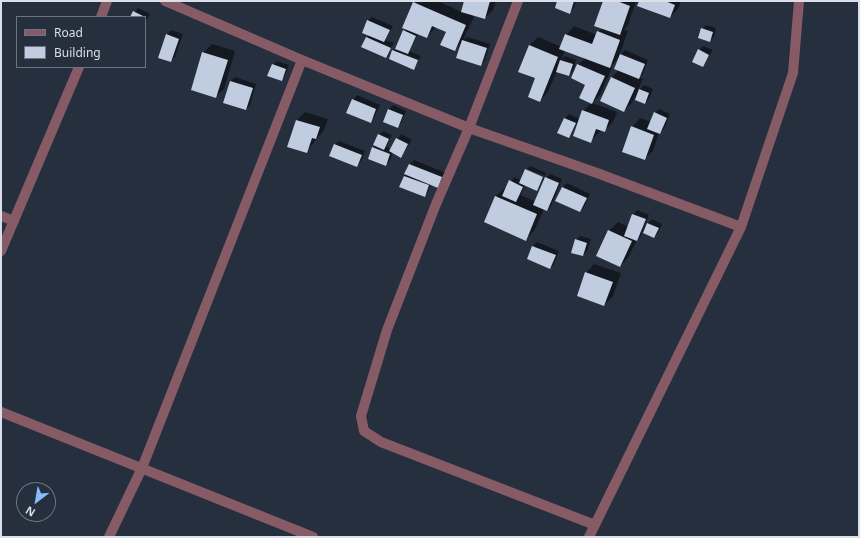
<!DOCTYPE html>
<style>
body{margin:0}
#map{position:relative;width:860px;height:538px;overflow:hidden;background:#262f3e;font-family:"Noto Sans",sans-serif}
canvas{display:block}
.frame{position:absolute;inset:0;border:2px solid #dadfe9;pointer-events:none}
.legend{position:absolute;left:16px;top:16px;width:130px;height:52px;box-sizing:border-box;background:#262f3e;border:1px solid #6e7582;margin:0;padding:5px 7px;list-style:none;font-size:12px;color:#dadfe9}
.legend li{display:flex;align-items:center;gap:8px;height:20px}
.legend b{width:20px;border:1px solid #6e7582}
.north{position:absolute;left:16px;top:482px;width:40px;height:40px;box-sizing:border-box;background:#262f3e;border:1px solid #6e7582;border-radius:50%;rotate:211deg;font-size:11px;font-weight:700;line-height:16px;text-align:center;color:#dadfe9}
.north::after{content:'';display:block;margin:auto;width:14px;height:18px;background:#87bbfb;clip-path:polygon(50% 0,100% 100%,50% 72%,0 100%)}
</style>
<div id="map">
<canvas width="860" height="538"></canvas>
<div class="frame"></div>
<ul class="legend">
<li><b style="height:5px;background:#865b66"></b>Road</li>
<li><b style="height:11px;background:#c0ccdf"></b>Building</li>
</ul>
<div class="north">N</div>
</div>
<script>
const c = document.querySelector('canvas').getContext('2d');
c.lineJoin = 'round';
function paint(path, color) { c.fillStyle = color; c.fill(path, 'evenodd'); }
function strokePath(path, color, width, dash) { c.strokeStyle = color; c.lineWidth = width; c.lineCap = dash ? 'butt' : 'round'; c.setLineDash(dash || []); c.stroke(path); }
paint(new Path2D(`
 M416 1H438L462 12 465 1H496L493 10 485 18 469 13 474 17 463 40 467 37 490 44 485 60 481 65 463 42 454 50 448 32 436 27 427 37 418 34 409 51 421 56 413 68 390 59 406 28Z
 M558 1H576L574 8 570 12Z
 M604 1H636L628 25 624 30 628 31 619 56 625 50 648 60 643 74 639 77 643 79 637 92 644 85 653 89 649 99 645 103 637 92 632 103 624 111 601 101 612 77 619 70 620 56 610 67 612 68 600 95 592 103 617 112 613 122 604 131 601 130 591 141 578 122 569 137 565 118 569 114 580 119 583 111 591 103 587 84 578 65 585 58 565 50 561 61 565 56 576 60 573 71 569 75 557 71 548 92 540 101 529 46 538 37 562 47 566 35 574 26 597 35 602 28Z
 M640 1H681L678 9 670 17Z
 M138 8 150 14 145 23V17H131Z
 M372 17 393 26 385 40 394 43 386 57 362 47 369 35 368 21Z
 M706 25 716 28 714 37 709 41 702 29Z
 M171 30 183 34 175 57 171 61 160 57 167 35Z
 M212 44 235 51 224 89 215 97 203 53Z
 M703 46 713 50 703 66 699 50Z
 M277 61 289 65 285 76 281 80 273 65Z
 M235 77 256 84 250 105 246 109 224 103 231 81Z
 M357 95 380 105 374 118 370 122 353 100Z
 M393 105 406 111 401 123 397 127 384 122 389 109Z
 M659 109 670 114 664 129 659 133 653 151 644 159 632 127 640 118 651 122 655 113Z
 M305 112 328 119 324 130 306 152 288 147 297 120Z
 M383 131 392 135 386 147 391 149 401 134 412 140 401 156 393 152 390 160 386 165 373 148 376 145 379 135Z
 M339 141 365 151 361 161 357 165 335 145Z
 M414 160 446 173 442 182 431 184 428 192 424 196 400 187 410 164Z
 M530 166 546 173 545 176 527 169Z
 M527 170 544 178 536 190 525 185 521 195 536 202 547 180V177L550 174 562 179 551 206 547 210 544 209 534 231 526 239 485 221 496 196 505 188 506 189 514 177 522 181Z
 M567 183 590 194 584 207 580 211 563 187Z
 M637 210 649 215 641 236 637 240 628 258 620 266 609 231 618 222 628 227 633 215Z
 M652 219 662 224 658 233 654 237 644 233 648 223Z
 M580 236 591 239 587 251 583 255 576 240Z
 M537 242 559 251 554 264 550 268 528 259 533 246Z
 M594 264 621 273 613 296 604 305 586 273Z`), '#0007');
paint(new Path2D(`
 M464 1H490L485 19 461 12Z
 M557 1H574L570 14 555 8Z
 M603 1H617L630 6 620 35 594 26Z
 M639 1H665L675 5 670 18 637 6Z
 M413 2 466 25 455 51 440 45 446 32 432 26 427 38 402 28Z
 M133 11 145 17H130Z
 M367 20 390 30 384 42 362 33Z
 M701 28 713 32 710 42 698 38Z
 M403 30 416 36 408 54 395 49Z
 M597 31 620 40 610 68 559 49 565 34 592 44Z
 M166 34 179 39 171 62 158 58Z
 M366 37 391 48 386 58 361 47Z
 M462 40 487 48 481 66 456 58Z
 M529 45 558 57 540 102 528 97 535 78 518 72Z
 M698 49 709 55 703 67 692 62Z
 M392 50 418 60 414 70 389 59Z
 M202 52 228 60 216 98 191 90Z
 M620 54 645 64 639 79 614 69Z
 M560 60 573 64 569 76 556 72Z
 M272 64 286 69 282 81 267 76Z
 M577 64 605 76 592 104 579 98 585 85 571 78Z
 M611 77 635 88 624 112 600 101Z
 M230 81 253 88 246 110 223 103Z
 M639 89 649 93 645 104 635 100Z
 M352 99 376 109 371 123 346 113Z
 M388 109 403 115 398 128 383 122Z
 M582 110 609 120 605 132 596 129 591 143 573 136Z
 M654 112 667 118 660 134 647 129Z
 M564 118 576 123 569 138 557 133Z
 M296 120 320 127 316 139 312 138 307 153 287 147Z
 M631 126 654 135 645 160 622 152Z
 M378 134 389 139 384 150 373 145Z
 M396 138 408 144 401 158 389 151Z
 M334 144 362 155 357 167 329 156Z
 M372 147 390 154 386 166 368 159Z
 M409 164 442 177 438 188 404 174Z
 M525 169 543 177 537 191 519 183Z
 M404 176 429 185 425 197 399 187Z
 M545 177 559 183 547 211 533 205Z
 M509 180 523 187 516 202 502 196Z
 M562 187 587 198 580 212 555 201Z
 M495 196 537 214 526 241 484 222Z
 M632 214 646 219 637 241 624 236Z
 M647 223 659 228 654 238 643 233Z
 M608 230 632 241 620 267 596 256Z
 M575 239 587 243 583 256 571 253Z
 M532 246 556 255 550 269 527 259Z
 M585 272 613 282 604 306 577 296Z`), '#c0ccdf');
strokePath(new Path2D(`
 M165 1 302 60 469 128 597 173 741 227
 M518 1 469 128 436 204 387 330 361 416 364 431 381 442 595 525
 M101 17 107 1
 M1 216 14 221
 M1 251 79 67
 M1 412 313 537
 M109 537 142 468 302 60
 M589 537 741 227 793 73 799 1`), '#865b66', 10);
</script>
